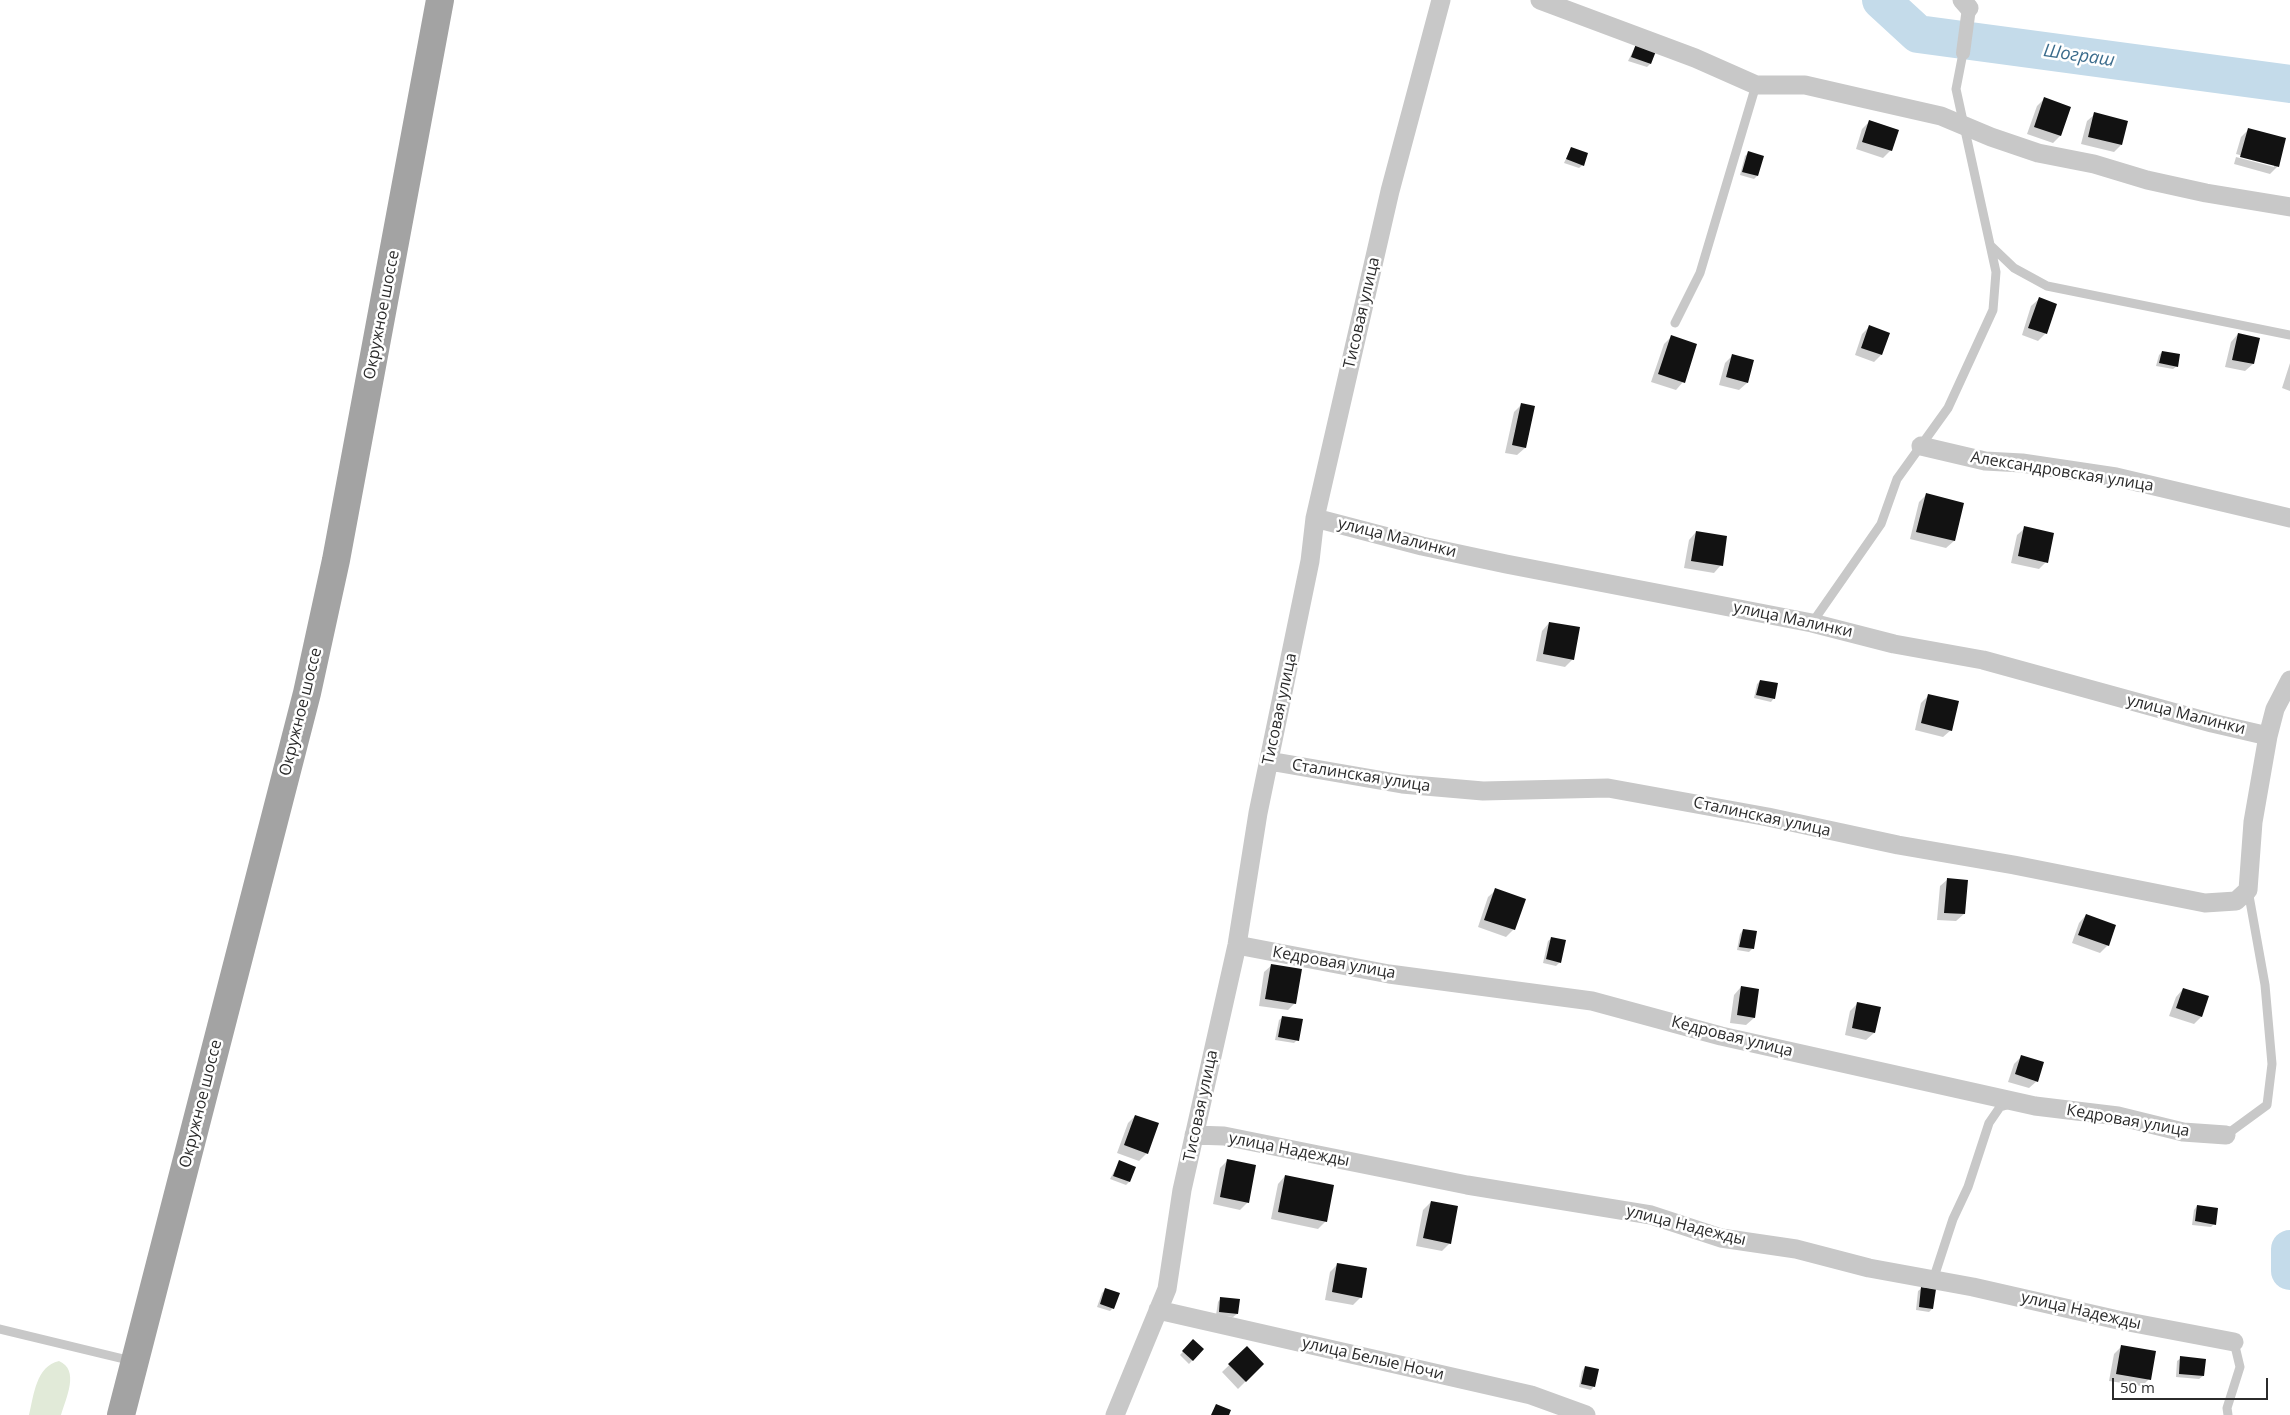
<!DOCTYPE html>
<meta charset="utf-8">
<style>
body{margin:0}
#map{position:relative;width:2290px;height:1415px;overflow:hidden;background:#fff;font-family:"Open Sans",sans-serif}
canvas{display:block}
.scale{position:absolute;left:2112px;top:1378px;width:156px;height:22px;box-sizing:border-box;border:2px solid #2b2b2b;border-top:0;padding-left:6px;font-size:15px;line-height:18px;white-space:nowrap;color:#2b2b2b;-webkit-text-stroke:4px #fff;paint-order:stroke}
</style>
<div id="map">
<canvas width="2290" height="1415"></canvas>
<div class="scale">50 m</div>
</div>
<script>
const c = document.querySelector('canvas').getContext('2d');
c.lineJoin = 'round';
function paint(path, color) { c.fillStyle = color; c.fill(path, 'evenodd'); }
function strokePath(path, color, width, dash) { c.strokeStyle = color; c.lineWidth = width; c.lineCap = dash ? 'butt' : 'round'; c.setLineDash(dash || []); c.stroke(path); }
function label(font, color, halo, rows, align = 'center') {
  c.font = font + ' "Open Sans",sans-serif'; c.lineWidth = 5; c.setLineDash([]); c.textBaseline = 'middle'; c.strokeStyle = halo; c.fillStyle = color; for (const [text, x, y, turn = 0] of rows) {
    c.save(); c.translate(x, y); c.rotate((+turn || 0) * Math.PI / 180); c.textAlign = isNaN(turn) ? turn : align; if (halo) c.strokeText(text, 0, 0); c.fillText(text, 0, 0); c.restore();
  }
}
paint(new Path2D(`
 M59 1361C80 1370 66 1398 61 1415H29C34 1395 36 1366 59 1361Z`), '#e1ead8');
paint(new Path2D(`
 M1636 45 1650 64 1647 67 1628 61Z
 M2044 99 2060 136 2053 143 2027 134 2037 106Z
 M2095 114 2121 145 2114 152 2081 144 2087 121Z
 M1869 122 1891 150 1883 158 1856 149 1862 129Z
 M2248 130 2278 166 2270 174 2234 164 2236 157 2274 167V164L2236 154 2241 137Z
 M1571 148 1583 165 1579 168 1564 163Z
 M1748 153 1757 176 1754 179 1740 175 1745 156Z
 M2039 299 2046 333 2038 341 2022 335 2031 306Z
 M1869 327 1881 355 1874 362 1855 355 1862 334Z
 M2238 334 2258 339 2253 364 2245 371 2225 367 2231 342Z
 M1671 337 1683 382 1676 390 1651 382 1664 344Z
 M2162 352 2177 366 2173 369 2156 366 2159 355Z
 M1733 355 1747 383 1739 390 1719 385 1725 363Z
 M2290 363V391L2282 388Z
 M1521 405 1525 448 1517 455 1505 453 1514 412Z
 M1926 495 1954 541 1946 548 1910 539 1919 502Z
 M2025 528 2046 562 2039 569 2011 563 2017 535Z
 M1696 532 1721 565 1714 573 1684 568 1689 540Z
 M1549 623 1573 659 1565 667 1536 661 1542 631Z
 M1760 681 1774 698 1771 702 1754 698 1757 684Z
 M1929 695 1951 730 1943 737 1915 730 1921 703Z
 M1948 879 1964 914 1956 921 1937 920 1940 886Z
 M1496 890 1514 929 1506 937 1478 927 1488 897Z
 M2086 915 2108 945 2100 953 2072 943 2079 923Z
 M1743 930 1753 948 1749 952 1737 950 1740 934Z
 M1552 938 1560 962 1556 966 1543 963 1548 941Z
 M1272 965 1295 1003 1288 1010 1259 1006 1264 972Z
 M1741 987 1754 1018 1746 1025 1730 1023 1734 995Z
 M2183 989 2201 1017 2194 1024 2169 1016 2176 997Z
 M1858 1003 1874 1033 1866 1040 1845 1035 1850 1011Z
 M1283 1017 1297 1040 1294 1043 1275 1040 1279 1020Z
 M2022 1056 2037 1081 2029 1088 2008 1082 2014 1064Z
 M1135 1116 1147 1153 1139 1161 1117 1153 1128 1123Z
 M1228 1160 1248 1202 1240 1210 1213 1204 1220 1168Z
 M1119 1162 1129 1182 1126 1185 1110 1179Z
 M1285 1176 1326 1221 1318 1229 1271 1219 1278 1184Z
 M1431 1202 1450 1243 1442 1251 1416 1246 1423 1210Z
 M2197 1206 2214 1224 2211 1227 2192 1225 2194 1210Z
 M1338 1264 1361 1297 1353 1305 1325 1300 1330 1272Z
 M1922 1288 1932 1309 1929 1312 1916 1310 1918 1291Z
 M1106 1289 1113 1308 1110 1311 1097 1307 1102 1293Z
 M1221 1298 1237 1314 1233 1317 1216 1315 1218 1302Z
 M1193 1341 1202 1350 1189 1364 1180 1355Z
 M2122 1346 2149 1379 2142 1386 2109 1381 2114 1354Z
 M1247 1348 1263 1364 1238 1389 1222 1372Z
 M2181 1358 2203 1376 2199 1379 2176 1377 2177 1361Z
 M1585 1367 1594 1386 1591 1390 1579 1387 1582 1371Z`), '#0003');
strokePath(new Path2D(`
 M1881 0 1918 34 2290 84
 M2290 1249V1271`), '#c4dbea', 38);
paint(new Path2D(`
 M1636 44 1656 51 1651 64 1631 57Z
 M2044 97 2071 107 2061 136 2034 127Z
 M2094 112 2128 121 2122 145 2088 137Z
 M1869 120 1899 130 1892 151 1862 142Z
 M2248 128 2286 138 2279 167 2240 157Z
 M1571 147 1588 153 1584 166 1566 159Z
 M1748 151 1764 156 1758 176 1742 172Z
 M2039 297 2057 304 2047 334 2028 328Z
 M1869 325 1890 333 1882 355 1861 348Z
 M2238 333 2260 338 2254 364 2232 360Z
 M1671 335 1697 344 1685 383 1658 374Z
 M2162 351 2180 354 2178 367 2159 363Z
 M1732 354 1754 360 1748 383 1726 377Z
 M1521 403 1535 406 1526 448 1512 445Z
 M1926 493 1964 503 1955 541 1916 532Z
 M2024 526 2054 533 2048 563 2018 556Z
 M1696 531 1727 536 1723 566 1691 561Z
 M1549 622 1580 627 1574 660 1543 654Z
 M1760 680 1778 683 1775 699 1756 695Z
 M1928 694 1959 701 1952 731 1921 723Z
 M1947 878 1968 880 1965 914 1944 913Z
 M1495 888 1526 899 1515 930 1484 920Z
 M2086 914 2116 925 2109 946 2078 935Z
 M1743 929 1757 931 1754 949 1739 947Z
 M1551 937 1566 940 1561 963 1546 959Z
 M1271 964 1302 969 1296 1004 1265 999Z
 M1741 986 1759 989 1755 1018 1737 1015Z
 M2183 988 2209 996 2202 1017 2176 1008Z
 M1857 1002 1881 1007 1875 1033 1852 1028Z
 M1282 1016 1303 1019 1299 1041 1278 1037Z
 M2021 1055 2044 1062 2038 1082 2015 1074Z
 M1135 1115 1159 1123 1148 1154 1124 1145Z
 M1227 1159 1256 1165 1249 1203 1220 1197Z
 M1119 1160 1136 1167 1130 1182 1113 1176Z
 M1285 1175 1334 1185 1327 1222 1278 1212Z
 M1431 1201 1458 1206 1451 1244 1423 1238Z
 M2197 1205 2218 1208 2216 1225 2195 1221Z
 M1337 1263 1367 1268 1362 1298 1332 1292Z
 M1921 1287 1936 1289 1933 1309 1919 1307Z
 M1105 1288 1120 1293 1114 1309 1100 1304Z
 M1220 1297 1240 1299 1238 1314 1219 1312Z
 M1193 1339 1204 1349 1193 1361 1182 1351Z
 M2121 1345 2156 1351 2151 1380 2116 1374Z
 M1247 1346 1264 1364 1246 1382 1228 1364Z
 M2180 1356 2206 1359 2204 1376 2179 1374Z
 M1585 1366 1599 1369 1595 1387 1581 1384Z
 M1216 1404 1231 1410 1229 1415H1211Z`), '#121212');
strokePath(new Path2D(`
 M1991 246 2014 268 2047 286 2290 335
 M1675 323 1700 273 1756 85
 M1812 623 1881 524 1897 479 1948 408 1993 310 1996 272 1956 89 1963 53
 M2226 1135 2267 1105 2272 1064 2265 985 2248 890
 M1933 1280 1953 1219 1968 1187 1989 1123 2000 1107 2010 1104
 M0 1329 132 1361
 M2228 1415 2227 1408 2240 1367 2234 1342`), '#c8c8c8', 9);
strokePath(new Path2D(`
 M1963 53 1969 8`), '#c8c8c8', 14);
strokePath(new Path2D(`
 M1540 0 1695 58 1756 85H1805L1866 99 1941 116 1991 137 2038 153 2094 164 2147 180 2206 193 2290 207
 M1962 0 1969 8
 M1921 446 1985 461 2022 463 2116 477 2290 518
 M1315 518 1422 546 1506 564 1812 623 1894 644 1983 660 2212 723 2268 736
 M1269 761 1402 784 1483 791 1608 788 1768 817 1898 845 2014 865 2205 903 2236 901 2248 890 2253 822 2268 736 2275 709 2290 680
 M1237 945 1389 974 1592 1001 1721 1036 2035 1106 2118 1116 2183 1132 2226 1135
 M1194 1135 1224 1136 1467 1185 1651 1215 1721 1238 1796 1249 1869 1268 1973 1287 2118 1320 2234 1342
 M1158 1310 1531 1395 1586 1415
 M1115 1415 1167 1289 1182 1190 1237 945 1258 813 1310 561 1315 518 1390 191 1441 0`), '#c8c8c8', 19);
strokePath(new Path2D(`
 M121 1415 307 693 336 560 440 0`), '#a3a3a3', 28);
label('16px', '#2b2b2b', '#fff', [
 ["Тисовая улица",1362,313,-77],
 ["Окружное шоссе",382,315,-79],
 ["Александровская улица",2062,472,9],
 ["улица Малинки",1397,538,14],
 ["улица Малинки",1793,620,12],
 ["Тисовая улица",1280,709,-78],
 ["Окружное шоссе",301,712,-76],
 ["улица Малинки",2186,715,14],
 ["Сталинская улица",1361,776,9],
 ["Сталинская улица",1762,817,12],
 ["Кедровая улица",1334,963,10],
 ["Кедровая улица",1732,1037,14],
 ["Окружное шоссе",201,1104,-76],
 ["Тисовая улица",1201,1106,-78],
 ["Кедровая улица",2128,1121,10],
 ["улица Надежды",1289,1150,11],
 ["улица Надежды",1686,1226,14],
 ["улица Надежды",2081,1311,13],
 ["улица Белые Ночи",1373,1359,13]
]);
label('italic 18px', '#3b6c8c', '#fff', [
 ["Шограш",2079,56,8]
]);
</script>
